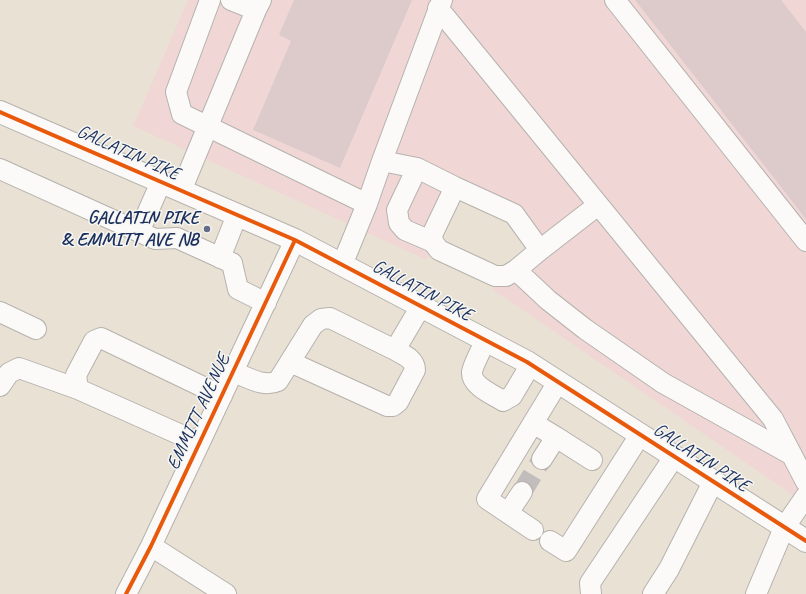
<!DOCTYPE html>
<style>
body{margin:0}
canvas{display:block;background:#e9e1d3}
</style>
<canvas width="806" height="594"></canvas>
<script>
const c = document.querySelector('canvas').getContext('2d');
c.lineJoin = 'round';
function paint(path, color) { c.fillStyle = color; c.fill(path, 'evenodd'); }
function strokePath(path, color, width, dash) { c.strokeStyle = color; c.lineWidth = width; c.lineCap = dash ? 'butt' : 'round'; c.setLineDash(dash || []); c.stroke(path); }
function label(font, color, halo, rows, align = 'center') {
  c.font = font + ' Caveat,sans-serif'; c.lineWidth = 3; c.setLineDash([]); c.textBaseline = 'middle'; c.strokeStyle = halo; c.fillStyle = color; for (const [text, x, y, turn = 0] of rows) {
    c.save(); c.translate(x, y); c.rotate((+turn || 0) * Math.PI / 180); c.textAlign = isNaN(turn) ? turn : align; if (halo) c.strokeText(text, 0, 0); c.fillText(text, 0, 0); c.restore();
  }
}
paint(new Path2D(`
 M188 0H806V504L492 289 533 250 509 218 458 195 427 260 133 126Z`), '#f0d7d6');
paint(new Path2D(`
 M294 0H412L340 168 253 130 291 41 279 35Z
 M635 0H781L806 32V219Z`), '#ddcbcb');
strokePath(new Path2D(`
 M522 492 542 459`), '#c0bdbc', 20, [20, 10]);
const minor = new Path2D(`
 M210 0 176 92 182 114 367 204
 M231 0 256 10
 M615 0 806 241
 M438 8 773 419 806 482
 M382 161 417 168 455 187 514 214 540 250 598 205
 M417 168 397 210 399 223 405 230 433 242
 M0 169 155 239 177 238 232 263 238 289 266 303
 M455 187 432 235 433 242 439 250 495 276H506L516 270
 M181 191 256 10 261 0
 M139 232 161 182
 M540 250 516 270 548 300 585 329 663 383 792 455
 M220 258 237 215
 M342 265 367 204 382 161 442 0
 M0 312 36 329
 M486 340C482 348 473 365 472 372 471 386 494 395 503 401L512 396 531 364
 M290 362 387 406H393L398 402 415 370C415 359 404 355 395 350
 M233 372C248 377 263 388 278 381L313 325 321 319 330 318 395 350 421 306
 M0 386 9 373 19 368 78 389
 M533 423 556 437 542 459
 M556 437 592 460
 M199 443 78 389 76 375 94 341 101 338 222 396
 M508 513 522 492
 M533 530 487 499 558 382
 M550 541 566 551 640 435
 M151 546 226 594
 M126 594 151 546 295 240
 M591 594 590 583 674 457
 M653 594 669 569 713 482
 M756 594 784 528 806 496`);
const major = new Path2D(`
 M0 112 295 240 527 362 806 541`);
strokePath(minor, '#b5b2ae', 22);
strokePath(major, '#b5b2ae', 24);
strokePath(minor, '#fcfaf8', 20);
strokePath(major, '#fcfaf8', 22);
strokePath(new Path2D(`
 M0 112 295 240 527 362 806 541
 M126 594 151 546 295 240`), '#e8590c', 4);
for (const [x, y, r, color] of [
 [207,229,4,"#636d87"]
]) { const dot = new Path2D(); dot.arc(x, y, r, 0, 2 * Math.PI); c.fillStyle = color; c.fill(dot); strokePath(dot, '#f6f6f2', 1.5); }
label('19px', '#1b2f5e', '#f6f6f2', [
 ["GALLATIN PIKE",128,153,24],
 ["GALLATIN PIKE",422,291,28],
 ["EMMITT AVENUE",199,412,-65],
 ["GALLATIN PIKE",701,458,33]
]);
label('bold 19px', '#1b2f5e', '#f6f6f2', [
 ["GALLATIN PIKE",199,218],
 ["& EMMITT AVE NB",199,240]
], 'right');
</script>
